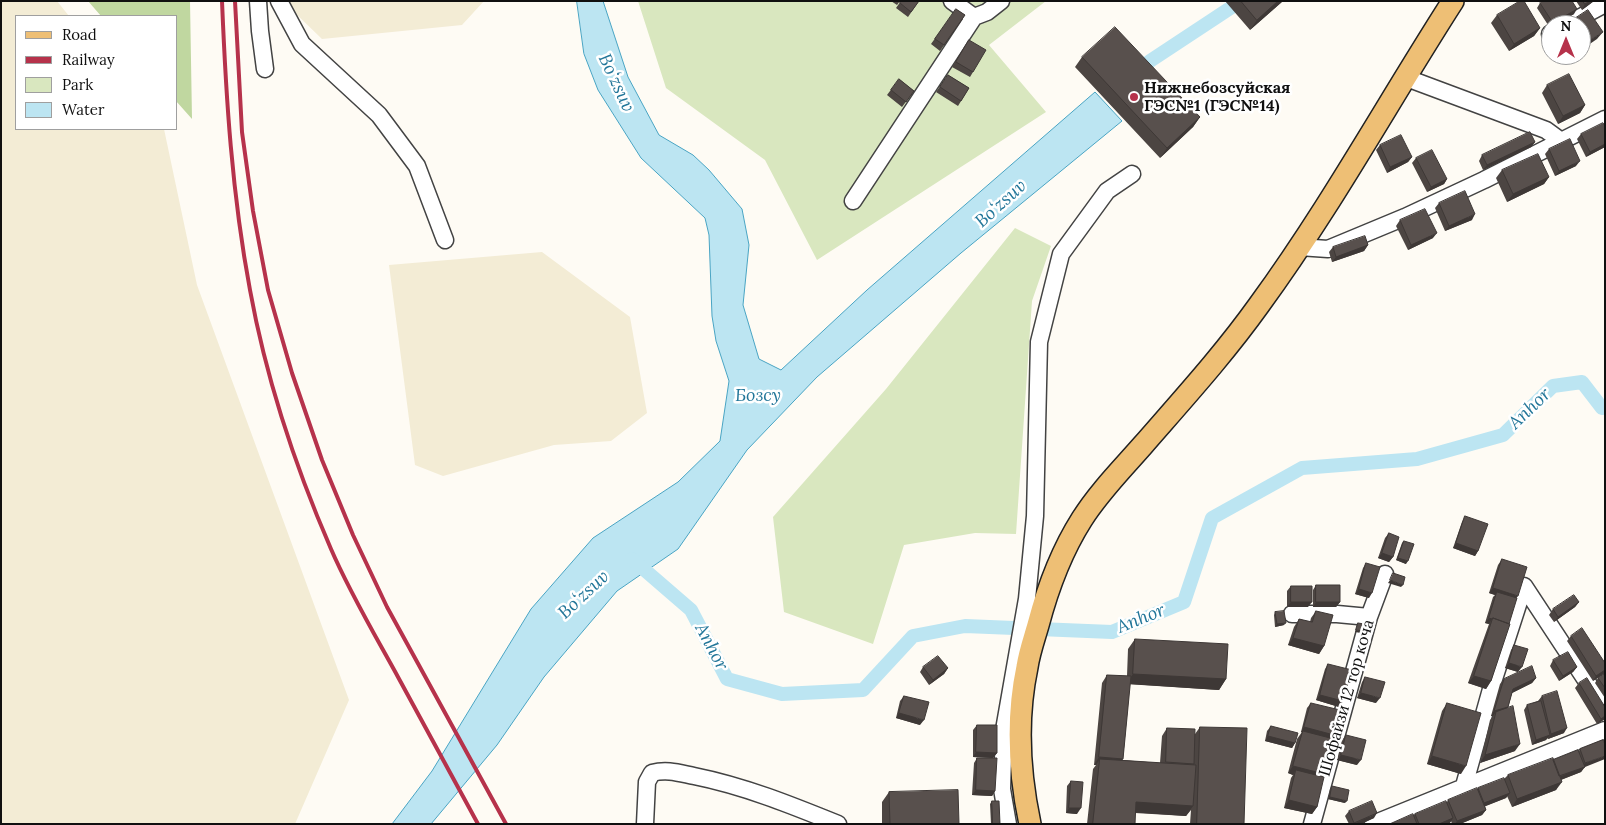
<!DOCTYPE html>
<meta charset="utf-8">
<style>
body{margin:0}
#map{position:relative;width:1606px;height:825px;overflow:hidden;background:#fefbf4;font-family:Lora,serif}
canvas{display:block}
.frame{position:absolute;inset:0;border:2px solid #101010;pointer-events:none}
.legend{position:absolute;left:15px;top:15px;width:162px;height:115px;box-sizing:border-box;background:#fff;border:1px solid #9f9f9f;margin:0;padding:6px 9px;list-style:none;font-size:15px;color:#101010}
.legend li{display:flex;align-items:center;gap:10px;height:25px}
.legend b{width:25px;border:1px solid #9f9f9f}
.north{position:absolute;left:1541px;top:15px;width:50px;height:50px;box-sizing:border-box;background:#fff;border:1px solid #9f9f9f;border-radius:50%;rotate:0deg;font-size:14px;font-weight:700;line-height:20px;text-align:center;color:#101010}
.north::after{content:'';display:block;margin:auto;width:18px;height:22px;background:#b6324b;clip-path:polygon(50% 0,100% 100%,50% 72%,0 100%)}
</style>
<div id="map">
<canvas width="1606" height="825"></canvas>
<div class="frame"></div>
<ul class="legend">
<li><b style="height:6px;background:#eebf75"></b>Road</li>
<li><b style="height:6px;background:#b6324b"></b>Railway</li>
<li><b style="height:14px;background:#d9e7bf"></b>Park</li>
<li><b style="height:14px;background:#bce5f2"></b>Water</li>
</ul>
<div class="north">N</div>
</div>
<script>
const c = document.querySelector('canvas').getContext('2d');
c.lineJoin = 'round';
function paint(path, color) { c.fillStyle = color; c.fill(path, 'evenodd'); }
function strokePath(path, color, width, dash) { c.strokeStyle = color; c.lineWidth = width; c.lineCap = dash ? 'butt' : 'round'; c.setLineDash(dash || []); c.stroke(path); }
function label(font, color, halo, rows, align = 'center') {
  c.font = font + ' Lora,serif'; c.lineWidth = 5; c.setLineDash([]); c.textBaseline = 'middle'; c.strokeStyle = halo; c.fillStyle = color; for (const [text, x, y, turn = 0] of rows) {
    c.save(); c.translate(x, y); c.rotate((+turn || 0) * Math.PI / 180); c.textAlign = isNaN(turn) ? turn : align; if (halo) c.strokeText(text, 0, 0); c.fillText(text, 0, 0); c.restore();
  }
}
paint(new Path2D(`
 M1 1H57L69 16H16V129H164L197 285 349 700 295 824H1Z
 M289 1H484L462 25 322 39 291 9Z
 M542 252 630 317 647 413 611 441 554 445 443 476 415 465 389 265Z`), '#f3ecd5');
paint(new Path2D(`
 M638 1H1046L989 45 1046 112 817 260 765 160 666 88Z
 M1015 228 1051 246 1032 301 1016 534 975 533 904 545 873 644 784 612 773 517 886 389Z`), '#d9e7bf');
paint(new Path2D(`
 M88 1H190L192 119 176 101V16H101Z`), '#c0d7a0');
const water = new Path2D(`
 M577 1H603L628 77 659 135 693 155 709 170 742 209 749 245 743 305 759 359 781 370 867 290 1095 92 1122 121 961 253 817 377 747 450 678 549 617 591 544 677 497 745 431 824H392L432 771 531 609 593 538 678 482 720 441 729 381 716 341 712 316 709 235 705 218 641 158 598 90 584 54Z`);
paint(water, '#bce5f2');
strokePath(water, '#49a4c3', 1);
strokePath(new Path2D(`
 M1136 75 1150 61 1241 1
 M632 559 691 610 727 679 782 694 863 690 913 636 965 626 1112 632 1184 602 1212 518 1302 468 1417 459 1503 435 1553 386 1582 382 1602 408 1605 407`), '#bce5f2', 14);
const minor = new Path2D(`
 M258 1 260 31 265 69
 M279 1 302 44 379 115 417 166 445 240
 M952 1 974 17
 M1566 25 1605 4
 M1550 34 1551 33
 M1404 77 1546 130 1561 141
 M853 201 974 17 987 12 1001 1
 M1299 247 1328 249 1405 217 1484 180 1605 119
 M1292 614H1337L1369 617
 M1464 786 1493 682 1524 586 1605 709
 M645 824 647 782 652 773C667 769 679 773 694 776 744 786 791 805 838 824
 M1008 824 1002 789 1004 730 1027 599 1035 516 1039 342 1061 254 1107 191 1132 174
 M1312 824 1369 617 1385 574
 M1373 824 1605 730`);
const major = new Path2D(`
 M1030 824C1019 772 1016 719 1027 667 1029 653 1034 639 1038 625 1048 587 1061 552 1082 519 1099 492 1122 469 1143 445 1183 399 1224 354 1259 305 1330 208 1388 102 1453 1`);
strokePath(minor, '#434343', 19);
strokePath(major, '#212121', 24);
strokePath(minor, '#fff', 16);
strokePath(major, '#eebf75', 21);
strokePath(new Path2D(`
 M222 1C226 98 232 194 250 290 266 378 295 466 331 549 350 593 375 635 398 677 425 726 451 775 478 824
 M235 1 242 132 253 211 268 290 292 373 322 460 353 535 387 607 506 824`), '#b6324b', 4);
paint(new Path2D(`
 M891 1H900L897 5Z
 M901 1H919L908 17 896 8Z
 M1225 1H1283L1250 30Z
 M1576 1H1594L1582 10Z
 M1540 3 1574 14 1555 25H1551V28H1550L1537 8Z
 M956 9 965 15 940 51 931 44Z
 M1497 15 1540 28 1534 36 1509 51 1491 23Z
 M1551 36V46L1548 41Z
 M969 40 973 72 970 77 952 67Z
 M1557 55H1573L1562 62Z
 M1082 57 1200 117 1193 127 1160 158 1075 67Z
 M948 75 969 88 958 106 936 92Z
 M899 79 914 91 902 107 887 95Z
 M1547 85 1585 105 1580 113 1558 124 1542 93Z
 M1605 126V147L1586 157 1577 139 1581 134Z
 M1535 142 1531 147 1483 170 1479 161 1482 155Z
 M1380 145 1412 157 1408 162 1387 173 1376 150Z
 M1549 149 1576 166 1555 176 1545 154Z
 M1416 158 1447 179 1444 184 1427 192 1412 163Z
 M1502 170 1549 177 1544 184 1507 202 1496 178Z
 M1439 203 1472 220 1445 231 1435 208Z
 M1400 220 1433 238 1408 250 1396 226Z
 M1368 245 1364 251 1332 262 1329 252 1333 247Z
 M1465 516 1478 551 1475 556 1453 548 1462 522Z
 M1389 533 1393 557 1389 562 1378 558 1385 538Z
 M1404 541 1406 564 1396 560 1402 543Z
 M1502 559 1516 598 1491 681 1486 689 1468 683 1489 624 1485 623 1493 597 1495 595 1489 593 1498 565Z
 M1366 563 1369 598 1355 594 1363 568Z
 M1316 585 1340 602 1336 607H1313V590Z
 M1291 586 1308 607H1287V591Z
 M1579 602 1575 607 1554 622 1549 615 1553 609Z
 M1316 611 1324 646 1319 654 1288 645 1294 627 1299 619 1310 622 1311 618Z
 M1275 612 1284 625 1275 627 1274 615Z
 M1571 636 1605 663V673L1593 681 1567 641Z
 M1135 639 1226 679 1219 690 1130 684 1123 759 1122 760 1160 763 1162 736 1167 728 1195 734 1200 727 1244 824H1190L1191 810 1186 816 1135 813V824H1087L1093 769 1096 765H1094L1102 683 1107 675 1127 676 1128 649Z
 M1514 645 1518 672 1505 668 1511 650Z
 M1553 660 1577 667 1573 672 1559 681 1550 666Z
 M1328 664 1343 701 1339 707 1316 700 1325 669Z
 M923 667 948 668 944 674 929 685 920 672Z
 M1605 674V698L1595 683 1598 678Z
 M1365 677 1376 703 1357 698 1362 682Z
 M1536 678 1532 683 1512 693 1508 708 1515 751 1480 763 1490 720 1493 716H1491L1500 684 1504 679Z
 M1579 683 1605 707V719L1597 724 1575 688Z
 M904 696 920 725 896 718 900 701Z
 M1542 696 1564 733 1548 739 1547 738 1546 740 1532 745 1524 710 1527 705 1538 701Z
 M1311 703 1334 735 1331 739 1324 774 1323 777 1317 807 1312 814 1284 808 1291 778 1293 775 1288 773 1297 739 1302 732H1301L1307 708Z
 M1447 703 1461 774 1427 764 1442 711Z
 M977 725 997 753 993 758 973 757V730Z
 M1271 726 1295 743 1292 748 1265 741 1267 731Z
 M1346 735 1357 765 1337 760 1342 740Z
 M1603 740 1581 772 1561 780 1556 790 1512 807 1507 796 1506 798 1485 806 1486 810 1482 815 1460 824H1452L1451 821 1448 824H1390L1413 815 1415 814 1447 802 1448 800 1478 789V788L1504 779 1508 775 1579 751 1580 749Z
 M977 758 995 791 992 796 972 795 974 763Z
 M1071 781 1077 814 1066 813 1067 786Z
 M1332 786 1345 803 1328 799 1330 789Z
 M889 792 959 824H882V802Z
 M992 801 1000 824H991L990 804Z
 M1349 811 1374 818 1361 824H1349L1345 816Z`), '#4c4542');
paint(new Path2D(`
 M1278 1H1283L1250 30 1257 20Z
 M1590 1H1594L1582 10 1585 4Z
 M1577 9 1574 14 1555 25H1552L1553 23Z
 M1540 28 1534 36 1509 51 1514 44Z
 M1603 32 1597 39 1581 50V46Z
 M1567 55H1573L1562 62Z
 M1585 105 1580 113 1558 124 1563 116Z
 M1200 117 1193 127 1160 158 1167 148Z
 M1535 142 1531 147 1483 170 1487 165Z
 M1605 144V147L1586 157 1590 152Z
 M1412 157 1408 162 1387 173 1390 167Z
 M1580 161 1576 166 1555 176 1559 171Z
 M1549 177 1544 184 1507 202 1513 194Z
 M1447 179 1444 184 1427 192 1431 187Z
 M1475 214 1472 220 1445 231 1449 226Z
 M1437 233 1433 238 1408 250 1411 245Z
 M1368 245 1364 251 1332 262 1336 257Z
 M1456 543 1478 551 1475 556 1453 548Z
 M1382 553 1393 557 1389 562 1378 558Z
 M1398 558 1408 561 1406 564 1396 560Z
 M1390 580 1403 585 1401 587 1388 583Z
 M1493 588 1518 596 1514 601 1497 592 1495 595 1489 593Z
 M1359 589 1372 593 1369 598 1355 594Z
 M1291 602H1312L1308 607H1287Z
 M1316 602H1340L1336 607H1313Z
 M1579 602 1575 607 1554 622 1558 617Z
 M1489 618 1492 619 1489 624 1485 623Z
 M1286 623 1284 625 1275 627 1277 624Z
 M1356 630 1362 631 1361 633 1355 632Z
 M1293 638 1324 646 1319 654 1288 645Z
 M1509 663 1522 667 1518 672 1505 668Z
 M1577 667 1573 672 1559 681 1563 676Z
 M948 668 944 674 929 685 933 680Z
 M1605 670V673L1593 681 1596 676Z
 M1133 674 1226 679 1219 690 1126 684Z
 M1474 676 1491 681 1486 689 1468 683Z
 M1536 678 1532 683 1510 694 1513 689Z
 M1361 693 1380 698 1376 703 1357 698Z
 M1320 695 1343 701 1339 707 1316 700Z
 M1508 707 1505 712H1496L1493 716H1491L1494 711Z
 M899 713 924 720 920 725 896 718Z
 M1605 716V719L1597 724 1601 719Z
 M1304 727 1334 735 1330 740 1301 732Z
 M1567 728 1564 733 1548 739 1551 734Z
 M1550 735 1546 740 1532 745 1536 740Z
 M1268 736 1295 743 1292 748 1265 741Z
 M1520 744 1515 751 1480 763 1485 755Z
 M976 752 997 753 993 758 973 757Z
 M1341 755 1361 760 1357 765 1337 760Z
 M1432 756 1466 766 1461 774 1427 764Z
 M1605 756V759L1585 767 1581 772 1555 782 1559 777 1581 768 1585 763Z
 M1099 757 1123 759 1117 766 1100 759 1096 765H1094Z
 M1293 766 1324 774 1319 782 1296 770 1293 775 1288 773Z
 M1562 782 1556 790 1512 807 1517 799Z
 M976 790 995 791 992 796 972 795Z
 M1510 793 1506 798 1481 808 1484 803Z
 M1330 797 1347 801 1345 803 1328 799Z
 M1289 800 1317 807 1312 814 1284 808Z
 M1136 802 1193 806 1186 816 1129 812Z
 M1069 808H1081L1077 814 1066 813Z
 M1486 810 1482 815 1460 824H1455L1457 821Z
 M1377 813 1374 818 1361 824H1354Z
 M1453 818 1450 823 1448 824H1439Z`), '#3e3836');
const building = new Path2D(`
 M901 1H919L911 12 900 3Z
 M1241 1H1278L1257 20Z
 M1520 1H1524L1540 28 1514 44 1497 15Z
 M1542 1H1572L1577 9 1553 23 1540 3Z
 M1583 1H1590L1585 4Z
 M956 9 965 15 944 45 935 39Z
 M1588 10 1603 32 1581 46V25H1565Z
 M1115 27 1200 117 1167 148 1082 57Z
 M969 40 986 50 973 72 956 62Z
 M1569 74 1585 105 1563 116 1547 85Z
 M948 75 969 88 961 101 940 87Z
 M899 79 914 91 906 102 891 90Z
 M1603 123 1605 126V144L1590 152 1581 134Z
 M1530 132 1535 142 1487 165 1482 155Z
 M1401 135 1412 157 1390 167 1380 145Z
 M1570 139 1580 161 1559 171 1549 149Z
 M1432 150 1447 179 1431 187 1416 158Z
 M1538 154 1549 177 1513 194 1502 170Z
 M1465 191 1475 214 1449 226 1439 203Z
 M1425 209 1437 233 1411 245 1400 220Z
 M1365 236 1368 245 1336 257 1333 247Z
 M1465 516 1488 524 1478 551 1456 543Z
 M1389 533 1399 537 1393 557 1382 553Z
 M1404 541 1414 544 1408 561 1398 558Z
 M1502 559 1527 567 1518 596 1493 588Z
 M1366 563 1380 567 1372 593 1359 589Z
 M1393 573 1405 577 1403 585 1390 580Z
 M1316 585H1340V602H1316Z
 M1291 586H1312V602H1291Z
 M1497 592 1517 598 1509 624 1493 618 1492 619 1489 618Z
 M1574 595 1579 602 1558 617 1553 609Z
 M1284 611 1286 623 1277 624 1275 612Z
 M1316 611 1333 615 1324 646 1293 638 1299 619 1312 622Z
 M1493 618 1510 624 1491 681 1474 676Z
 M1358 623 1364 624 1362 631 1356 630Z
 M1582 628 1605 663V670L1596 676 1571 636Z
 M1135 639 1228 644 1226 679 1133 674Z
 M1514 645 1528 649 1522 667 1509 663Z
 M1568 652 1577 667 1563 676 1553 660Z
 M938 656 948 668 933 680 923 667Z
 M1328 664 1352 670 1343 701 1320 695Z
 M1532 666 1536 678 1513 689 1508 707 1494 711 1504 679Z
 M1605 674V688L1598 678Z
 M1107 675 1131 676 1123 759 1099 757Z
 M1365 677 1385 682 1380 698 1361 693Z
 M1587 678 1605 707V716L1601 719 1579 683Z
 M1557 691 1567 728 1551 734 1542 696Z
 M904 696 929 702 924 720 899 713Z
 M1541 701 1550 735 1536 740 1527 705Z
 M1311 703 1340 710 1334 735 1304 727Z
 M1447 703 1481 713 1466 766 1432 756Z
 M1513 706 1520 744 1485 755 1496 712Z
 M977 725H997V753L976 752Z
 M1271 726 1298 733 1295 743 1268 736Z
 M1200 727 1247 728 1244 824H1197Z
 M1167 728 1195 729 1194 764 1166 762Z
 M1303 731 1334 739 1324 774 1293 766Z
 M1346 735 1366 740 1361 760 1341 755Z
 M1603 740 1605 744V756L1585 763 1580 749Z
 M1578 750 1585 767 1559 776 1553 760Z
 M977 758H997L995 791 976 790Z
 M1553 758 1562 782 1517 799 1508 775Z
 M1100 759 1196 765 1193 806 1136 802 1135 824H1093Z
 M1296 770 1324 777 1317 807 1289 800Z
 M1504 778 1510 793 1484 803 1478 788Z
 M1071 781 1083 782 1081 808H1069Z
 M1332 786 1349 790 1347 801 1330 797Z
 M1477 788 1486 810 1457 821 1448 800Z
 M958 790 959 824H890L889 792Z
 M992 801H999L1000 824H993Z
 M1372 801 1377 813 1354 823 1349 811Z
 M1446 801 1453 818 1439 824H1419L1415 814Z
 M1413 814 1417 824H1390Z`);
paint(building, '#58504d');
strokePath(building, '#3e3836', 1);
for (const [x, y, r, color] of [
 [1134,97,5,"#b6324b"]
]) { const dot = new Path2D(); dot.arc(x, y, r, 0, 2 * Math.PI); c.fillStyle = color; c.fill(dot); strokePath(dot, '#fff', 2); }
label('bold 16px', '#101010', '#fff', [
 ["Нижнебозсуйская",1144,88],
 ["ГЭС№1 (ГЭС№14)",1144,106]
], 'left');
label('16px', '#101010', '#fff', [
 ["Шофайзи 12 тор коча",1347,698,-74]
]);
label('italic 18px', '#227699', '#fff', [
 ["Boʻzsuv",616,83,65],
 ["Boʻzsuv",1001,204,-42],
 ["Бозсу",758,396],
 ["Anhor",1530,409,-44],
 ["Boʻzsuv",584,595,-43],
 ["Anhor",1141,619,-22],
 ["Anhor",711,647,62]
]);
</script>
